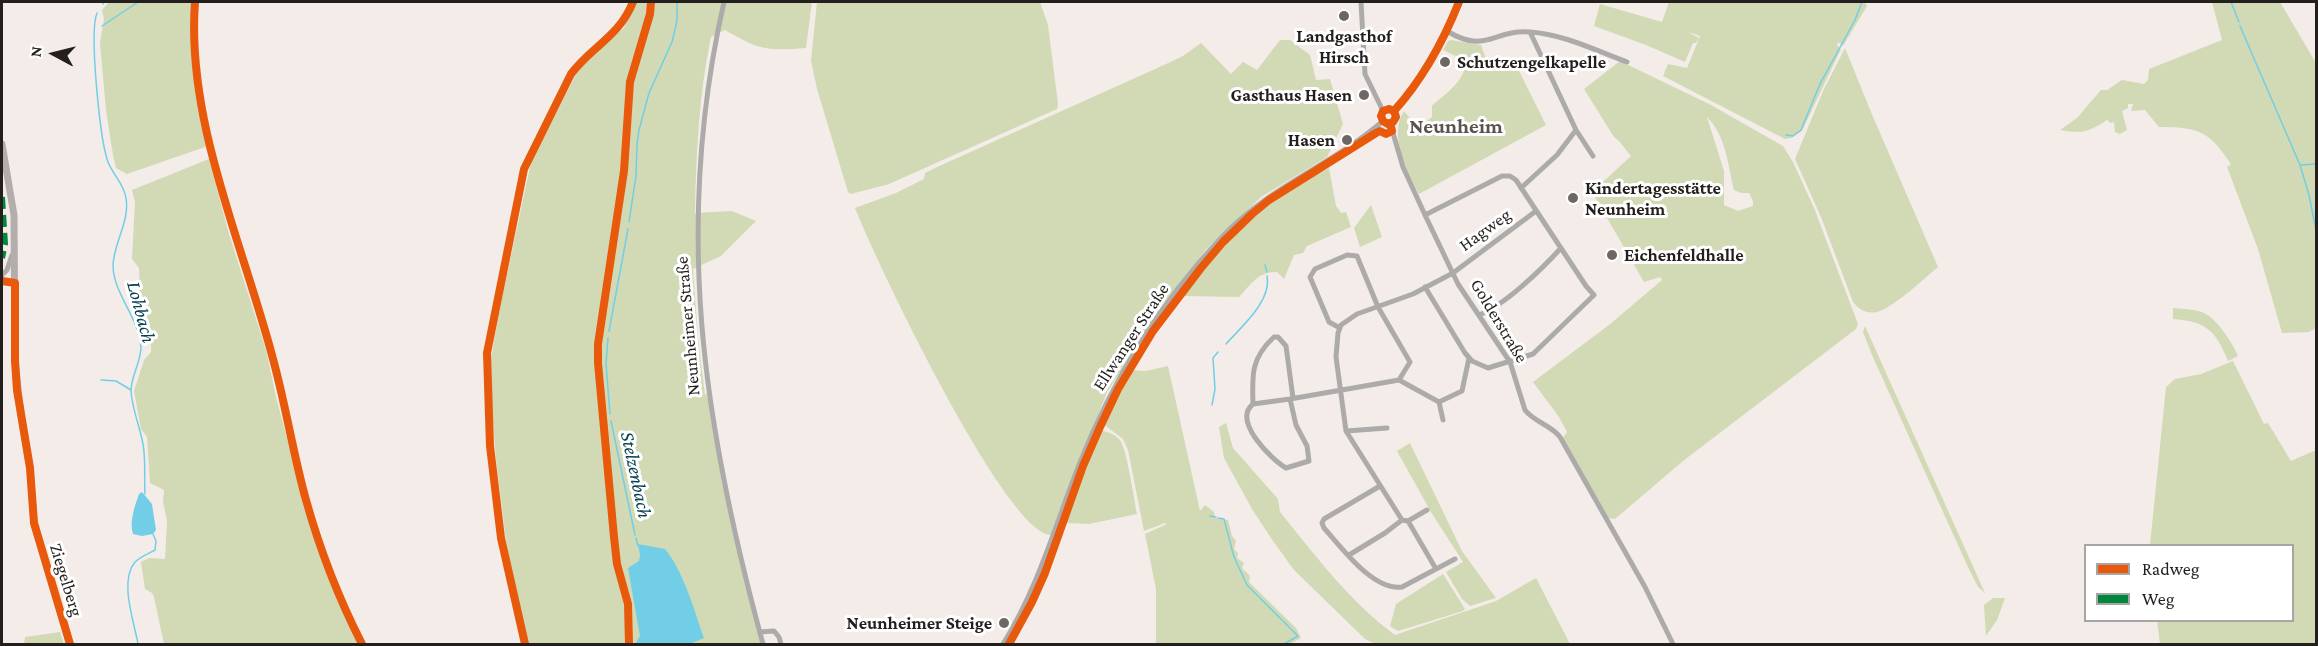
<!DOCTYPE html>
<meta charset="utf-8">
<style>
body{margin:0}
#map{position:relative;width:2318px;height:646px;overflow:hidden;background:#f4ece9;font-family:"Crimson Pro",serif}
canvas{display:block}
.frame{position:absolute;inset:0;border:3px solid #231f1d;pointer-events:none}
.legend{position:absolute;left:2084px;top:544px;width:210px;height:78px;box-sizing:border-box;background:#fff;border:2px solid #a7a5a5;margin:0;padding:8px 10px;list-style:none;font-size:18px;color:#231f1d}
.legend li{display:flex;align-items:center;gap:12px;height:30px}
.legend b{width:30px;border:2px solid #a7a5a5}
.north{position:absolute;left:24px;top:24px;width:60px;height:60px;-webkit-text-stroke:4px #fff;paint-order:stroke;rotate:277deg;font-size:16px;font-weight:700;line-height:24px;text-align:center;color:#231f1d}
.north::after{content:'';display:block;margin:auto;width:21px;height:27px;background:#231f1d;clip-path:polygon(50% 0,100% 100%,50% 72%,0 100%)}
</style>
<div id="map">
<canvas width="2318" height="646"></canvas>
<div class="frame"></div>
<ul class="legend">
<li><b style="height:8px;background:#e8590c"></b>Radweg</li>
<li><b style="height:8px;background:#00873e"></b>Weg</li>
</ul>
<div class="north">N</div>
</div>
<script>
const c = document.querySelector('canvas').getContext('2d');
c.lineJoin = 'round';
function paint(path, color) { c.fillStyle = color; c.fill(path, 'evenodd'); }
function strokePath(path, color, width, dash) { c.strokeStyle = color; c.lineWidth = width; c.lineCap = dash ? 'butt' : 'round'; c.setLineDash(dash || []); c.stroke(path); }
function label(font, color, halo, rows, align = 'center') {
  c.font = font + ' "Crimson Pro",serif'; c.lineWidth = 6; c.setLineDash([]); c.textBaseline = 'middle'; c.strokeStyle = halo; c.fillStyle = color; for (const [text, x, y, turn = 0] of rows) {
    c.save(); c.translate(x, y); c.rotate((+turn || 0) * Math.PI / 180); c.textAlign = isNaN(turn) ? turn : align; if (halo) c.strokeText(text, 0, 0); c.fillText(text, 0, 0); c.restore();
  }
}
paint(new Path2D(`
 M109 2H193L191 49 208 146 127 174 116 168 113 155 106 110 100 43 104 19 102 10Z
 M634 2H812L806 48C765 51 760 50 725 30L711 37C699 94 696 154 695 213L732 211 756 221 721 256 693 269 698 339 705 395 707 393 724 485 763 644H528L520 608H519L506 541 496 459 489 370 500 308 531 162 581 65 624 28Z
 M817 2H1040L1048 25 1058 104 1057 109 889 184 851 194 848 192 817 89 811 61Z
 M1669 2H1865L1867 6 1843 46 1838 42 1837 45 1841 49 1802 131 1791 138 1785 139 1663 76 1668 64 1687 68 1700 36 1688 32 1699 38 1696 43H1693L1685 62 1646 45 1594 26 1600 4 1662 22Z
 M2212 2H2280L2316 63V328L2309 332 2282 333 2258 249 2227 167 2231 164C2209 131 2199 127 2159 127L2145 110 2131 111 2133 104H2128V108L2122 111 2127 130 2120 134 2115 132 2114 122 2111 123 2107 120C2088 132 2083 134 2060 130L2077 118 2101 90H2107L2122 80 2144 84 2148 80 2149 69 2222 40Z
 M1280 40H1290L1310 55 1316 80 1330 79 1343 124 1327 157 1261 197 1206 250 1176 289 1107 392 1051 535C1005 533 874 257 855 208L896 193 924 179 925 173 935 168 1164 65 1183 56 1201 43 1231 74 1243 62 1257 70Z
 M1451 40 1481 45 1489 67 1497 66 1512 57 1546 125 1419 194C1407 171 1388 135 1404 111L1416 125 1420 126 1432 117V106C1441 97 1476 74 1460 59 1456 55 1448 53 1443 50L1448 41Z
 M1845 48 1871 112 1938 267C1926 277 1892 309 1877 312 1867 314 1859 310 1853 302L1821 217 1795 159 1823 91Z
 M1620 61 1711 105 1783 146 1793 162 1814 208 1858 324 1856 329 1683 461 1615 519 1608 518 1563 438 1567 432 1559 417 1533 382 1609 325 1662 280 1660 277 1644 282 1592 192 1631 156 1619 141 1614 137 1584 89ZM1707 117C1726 136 1728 165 1734 190L1741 193H1749L1753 201V206L1738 211 1724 205V171Z
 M209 159 229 234 266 350 276 397 305 506 335 590 359 644H164L154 597 152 593 145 589 141 562 149 558 165 559 167 521 163 502 164 490 150 483 147 437 141 429 134 391 144 360 151 352V334L140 297 139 268 132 259 135 202 132 190Z
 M1329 168 1336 206 1341 213 1346 212 1351 227 1307 246 1303 253 1294 255 1284 279 1277 272C1259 271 1251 284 1239 297L1184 296 1182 294C1206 265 1228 235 1257 211 1279 194 1304 181 1329 168Z
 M1371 205 1382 237 1360 247 1354 228Z
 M2173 308C2183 309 2197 309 2206 314 2218 321 2232 342 2238 356L2228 361C2216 331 2206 321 2173 319Z
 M1865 326 1985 593 1978 587 1968 567 1872 355 1863 332Z
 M2233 361 2264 424 2268 423 2291 461 2316 450V644H2160L2157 621 2292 620V546L2150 545 2166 387 2175 379 2201 374Z
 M1168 366 1200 511 1205 505 1214 512 1215 518 1228 520 1232 536 1236 541 1234 549 1238 553 1237 558 1244 563 1242 568 1250 576 1249 582 1296 628 1301 638 1290 644H1156V589L1145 534 1167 524 1165 523 1144 531 1128 450 1123 439 1103 424 1130 370 1146 371Z
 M1226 423 1233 448 1278 499 1280 512C1315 555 1349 601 1395 635L1496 601 1536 578 1570 644H1376L1365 639 1294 570 1273 541 1252 509 1224 458 1219 427Z
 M1099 430C1106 431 1115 434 1120 440 1127 450 1134 499 1137 514L1089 524 1067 523 1065 522Z
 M1410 443 1462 551 1496 598 1470 606 1462 599 1446 572 1463 562 1431 512 1397 451Z
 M1443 574 1465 609 1463 611 1398 631 1390 626 1396 604Z
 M1993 598H2005L1997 620 1986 636 1984 605Z
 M60 632 64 644H24L25 637Z`), '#d1dab4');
paint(new Path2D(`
 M142 492 152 504 156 530 153 534 142 536 133 534C129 522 135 505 139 494Z
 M638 544 665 549C684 572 694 610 704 638L690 644H635L640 636 628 568 639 561 640 555Z`), '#72cee6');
strokePath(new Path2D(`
 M2231 2 2239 22
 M103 4 104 2
 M97 13C89 32 100 140 108 162 113 175 124 184 126 198 130 221 114 242 113 265 113 294 139 317 141 347 141 362 131 376 131 391 132 409 140 427 143 444 146 461 144 477 145 494
 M102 26 138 2
 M2240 26 2300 165 2309 195 2316 230
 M1786 135 1793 136 1801 130 1820 84 1855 20 1862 2
 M2316 137V145
 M2300 165 2316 164
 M629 222 636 176 637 145 639 130 649 93 672 42 677 21V2
 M1265 265 1267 272
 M609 331 628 229
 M608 338 606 364 610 414
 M1226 344C1241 327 1272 301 1267 276
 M101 380 116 381 131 390
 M1212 405 1215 389 1213 358 1218 352
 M611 421 635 535
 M1210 516 1216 517
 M1218 518 1224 519 1234 557 1247 585 1298 636 1284 644
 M636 538 638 546
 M138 644C134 621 119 581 135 562 141 556 148 554 155 550L156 541 153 534`), '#72cee6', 1.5);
strokePath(new Path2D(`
 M195 2C186 122 243 244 273 359 286 406 293 454 306 500 320 550 339 599 362 644
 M724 2C673 227 703 425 763 644
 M1361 2 1365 74 1383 111
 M1447 31C1486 55 1493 29 1530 32 1563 34 1597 51 1627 62
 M1394 111 1389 109 1383 111 1381 116 1383 121 1388 124 1393 122 1396 117 1394 111C1423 79 1443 42 1459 2
 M1390 123 1403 167 1425 215 1458 284 1510 362 1525 410C1534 422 1551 425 1560 437L1645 587 1673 644
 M1576 130 1593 156
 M1521 188 1557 155 1576 130 1530 32
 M1425 215 1502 176H1510L1516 180 1586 286 1594 295 1533 354 1488 368 1472 361 1465 353 1425 287
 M2 275 7 270 12 255
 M2 281 15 283
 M1479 315C1505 305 1542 269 1561 248
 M1399 380 1439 402 1462 391 1469 358
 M1290 399 1253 404C1232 421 1271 459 1286 468L1309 461 1307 446 1296 425 1290 399 1399 380 1410 362 1378 307 1357 256 1347 255 1315 269 1310 277 1329 322 1340 328
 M1439 402 1443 420
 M1253 404C1252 375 1251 358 1274 337H1278L1286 346 1293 398
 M1346 431 1387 428
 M1380 486 1324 519 1322 523 1324 528C1342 548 1373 591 1402 587L1455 559
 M1427 510 1408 521 1402 520 1346 431 1336 357 1338 333 1341 325 1357 314 1413 294 1453 273 1536 211
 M1408 521 1436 569
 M1349 555 1385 533 1402 520
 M760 632 774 631 779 637 781 644
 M1003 644C1038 588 1055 526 1079 465 1112 381 1160 303 1221 238 1269 186 1331 166 1383 121`), '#adabaa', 5);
strokePath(new Path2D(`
 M2 144 14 215 15 361 21 416 30 468 34 523 70 644`), '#b3aeac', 7);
strokePath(new Path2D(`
 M2 197 5 244 2 258`), '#00873e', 6, [12, 6]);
strokePath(new Path2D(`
 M195 2C186 122 243 244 273 359 286 406 293 454 306 500 320 550 339 599 362 644
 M1394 111 1389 109 1383 111 1381 116 1383 121 1388 124 1393 122 1396 117 1394 111C1423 79 1443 42 1459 2
 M2 281 15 283V361L17 390 30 468 34 523 70 644
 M525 644 501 538 490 446 487 353 524 169 571 74C592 46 619 37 633 2
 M629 644 628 604 617 564 614 537 598 363V344L624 171 630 82 650 14 651 2
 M1009 644 1032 602 1045 573 1083 466 1100 427 1118 389 1153 331 1201 268 1223 242 1252 214 1269 200 1376 133 1380 131 1386 134 1392 131 1390 123`), '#e8590c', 8);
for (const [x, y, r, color] of [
 [1344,16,6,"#6c6764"],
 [1445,62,6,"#6c6764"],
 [1364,95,6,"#6c6764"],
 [1347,140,6,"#6c6764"],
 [1573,198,6,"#6c6764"],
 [1612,255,6,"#6c6764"],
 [1004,623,6,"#6c6764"]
]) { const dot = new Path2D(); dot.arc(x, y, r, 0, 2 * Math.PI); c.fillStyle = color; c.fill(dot); strokePath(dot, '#fff', 2); }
label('bold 18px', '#231f1d', '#fff', [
 ["Landgasthof",1344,36,"center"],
 ["Hirsch",1344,57,"center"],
 ["Schutzengelkapelle",1457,62],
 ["Gasthaus Hasen",1352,95,"right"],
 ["Hasen",1335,140,"right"],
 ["Kindertagesstätte",1585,188],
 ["Neunheim",1585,209],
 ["Eichenfeldhalle",1624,255],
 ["Neunheimer Steige",992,623,"right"]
], 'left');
label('18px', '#231f1d', '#fff', [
 ["Hagweg",1485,230,-36],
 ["Golderstraße",1499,321,59],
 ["Neunheimer Straße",688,326,-95],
 ["Ellwanger Straße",1131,337,-57],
 ["Ziegelberg",66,580,73]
]);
label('italic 20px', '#074251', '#fff', [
 ["Lohbach",141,312,75],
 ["Stelzenbach",636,475,78]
]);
label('bold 21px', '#5c524d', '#fff', [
 ["Neunheim",1456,127]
]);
</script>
